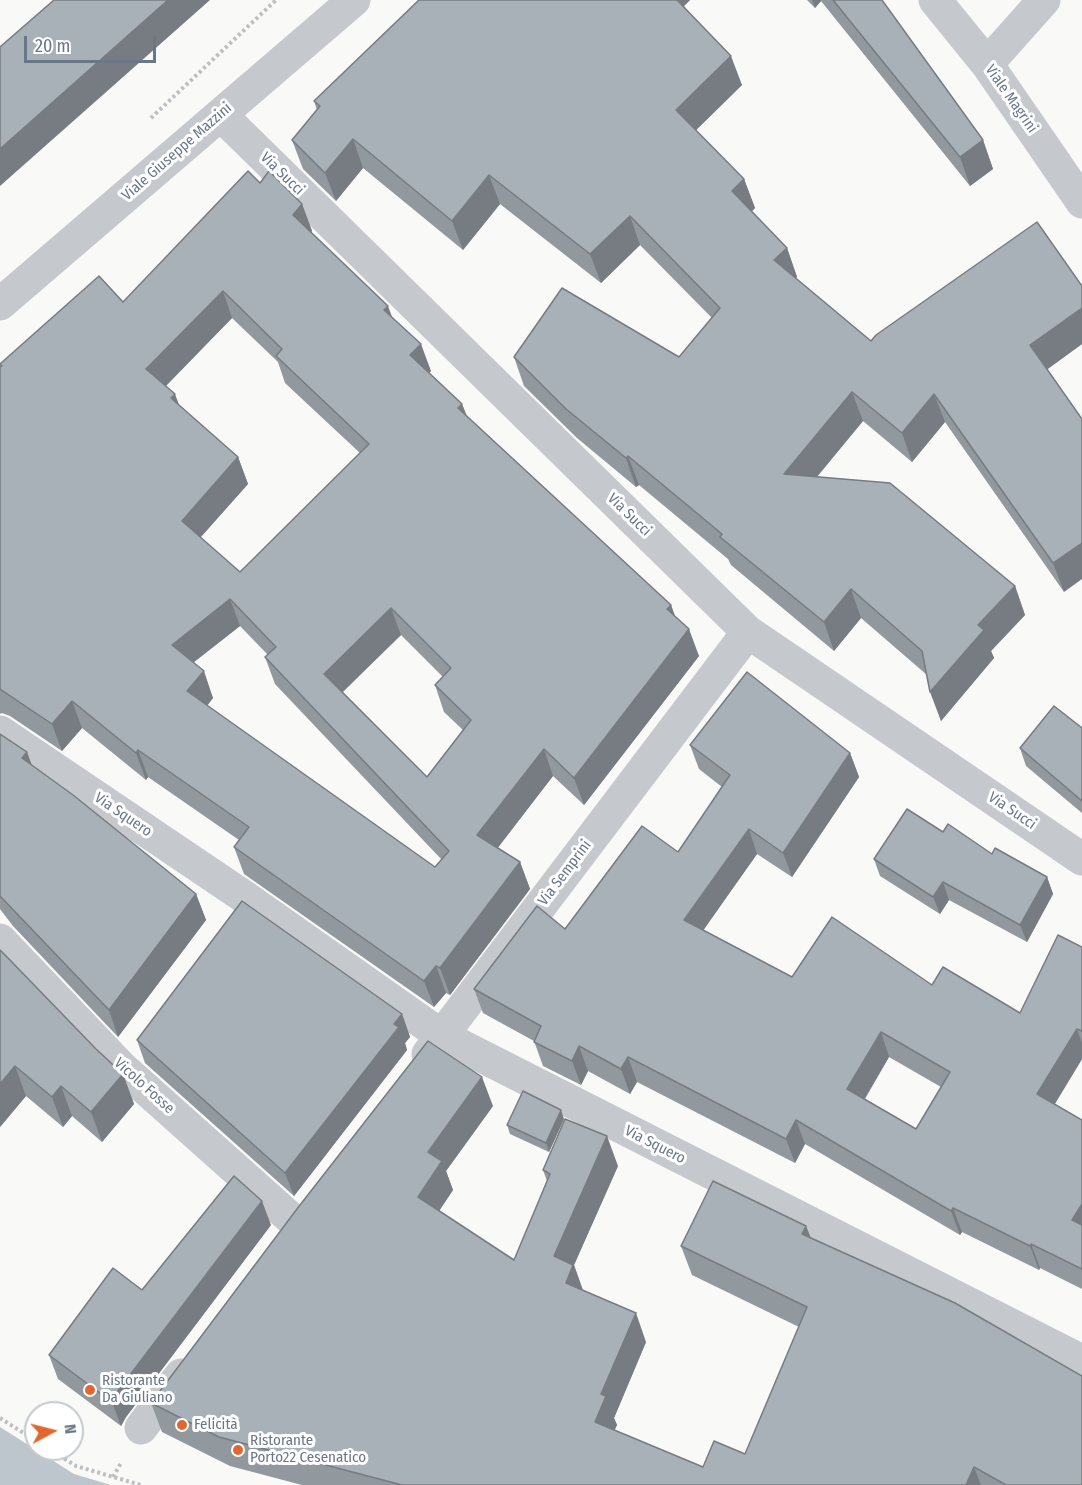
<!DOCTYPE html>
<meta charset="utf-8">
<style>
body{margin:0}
#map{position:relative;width:1082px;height:1485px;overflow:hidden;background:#f9f9f7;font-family:"Fira Sans Condensed",sans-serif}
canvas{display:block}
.north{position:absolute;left:24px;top:1401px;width:60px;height:60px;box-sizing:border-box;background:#fff;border:2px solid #c3c9cf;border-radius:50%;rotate:83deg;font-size:16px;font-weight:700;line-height:24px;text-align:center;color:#697787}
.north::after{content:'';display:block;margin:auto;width:21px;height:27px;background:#e06730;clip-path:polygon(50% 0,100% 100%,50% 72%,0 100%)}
.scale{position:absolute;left:24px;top:36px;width:132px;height:27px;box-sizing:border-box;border:3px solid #697787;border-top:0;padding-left:8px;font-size:18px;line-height:21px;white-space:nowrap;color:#697787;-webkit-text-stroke:4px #fff;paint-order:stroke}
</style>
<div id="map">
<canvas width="1082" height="1485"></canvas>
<div class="north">N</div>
<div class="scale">20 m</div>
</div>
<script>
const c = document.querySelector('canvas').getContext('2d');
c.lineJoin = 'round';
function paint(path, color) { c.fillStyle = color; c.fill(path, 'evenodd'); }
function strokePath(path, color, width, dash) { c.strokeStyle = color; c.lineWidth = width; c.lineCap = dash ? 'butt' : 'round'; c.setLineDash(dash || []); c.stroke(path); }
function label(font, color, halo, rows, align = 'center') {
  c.font = font + ' "Fira Sans Condensed",sans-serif'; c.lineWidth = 6; c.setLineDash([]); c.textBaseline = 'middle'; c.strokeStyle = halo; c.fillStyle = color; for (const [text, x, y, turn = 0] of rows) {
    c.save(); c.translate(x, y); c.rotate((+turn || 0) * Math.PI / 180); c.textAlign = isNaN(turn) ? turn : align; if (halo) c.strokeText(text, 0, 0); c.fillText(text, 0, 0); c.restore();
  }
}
paint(new Path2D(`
 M0 1427 74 1474 111 1485H0Z`), '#bdc6cc');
strokePath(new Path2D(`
 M151 118 276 0
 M0 1418 36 1441
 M49 1449 76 1466 141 1485
 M113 1477 121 1463`), '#bdbfc2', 4, [3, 3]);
strokePath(new Path2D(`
 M935 0 987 64 1082 202
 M987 64 1044 0
 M221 115 748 632 1082 859
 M0 304 354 0
 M0 732 246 898 442 1036 1082 1361
 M0 940 120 1066 296 1223
 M428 1054 748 632
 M141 1428 181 1375`), '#c5c8cc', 33);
paint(new Path2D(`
 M419 0H690L684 6 742 85 696 130 744 179 755 208 752 211 787 248 797 277 796 278 871 341 1082 344 1047 369 1064 592 945 422 912 462 863 421 817 477 1015 586 1025 615 991 651 994 658 941 721 927 675 861 618 834 651 731 565 728 559 639 485 636 487 577 438 524 386 514 357H679L712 318 640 245 601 283 500 204 463 250 363 168 336 201 303 169 292 140 317 110 314 101Z
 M807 0H882L983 140 993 169 970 186 821 1 815 8Z
 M260 183 302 204 312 231 311 232 392 317 431 371 429 373 462 404 467 416 671 605 675 617 699 656 584 805 553 776 497 848 520 862 530 889 450 995 446 993 434 1007 244 874 234 847 239 840 148 777 146 780 82 728 62 751 10 716 2 713 0 714V364L123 302ZM232 318 278 362 285 383 360 453 240 572 200 538 248 484 238 457 179 405 166 386ZM240 626 268 655 265 657 275 684 442 860 435 867 207 706 213 698 193 663ZM401 635 443 677 435 685 444 712 463 730 427 777 343 692Z
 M1082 728V813L1026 766 1020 748Z
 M0 734 31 765 196 894 206 920 118 1037 13 926 0 909Z
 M690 745 850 753 859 777 792 877 757 854 703 930 792 977 932 985 1020 1013 1082 947V1059L1055 1104 1082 1120V1289L1040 1268 1039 1270 962 1232 960 1235 805 1144 795 1163 637 1082 630 1094 588 1071 581 1085 543 1066 534 1041 483 1013 474 989 678 852 722 787 699 769ZM889 1057 941 1087 916 1129 865 1099Z
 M943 832 992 854 1047 877 1053 894 1027 942 949 900 940 914 880 876 874 859Z
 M0 950 96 1049 123 1074 134 1104 102 1142 72 1116 63 1127 26 1096 0 1127Z
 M402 1014 410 1037 405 1043 407 1050 294 1196 145 1063 137 1040Z
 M493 1106 446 1171 453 1190 439 1211 514 1260 547 1181 543 1170 618 1166 574 1265 583 1290 646 1342 614 1418 617 1425 614 1430 703 1467 745 1454 799 1327 692 1275 681 1246 806 1226 811 1238 1082 1485H302L230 1466 162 1432 151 1403Z
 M564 1119 549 1152 510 1134 507 1125Z
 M271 1225 126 1417 121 1426 58 1379 49 1355 142 1290Z`), '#91989e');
paint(new Path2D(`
 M168 0H210L0 186V149Z
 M669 0H690L675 15Z
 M812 0H821V1L815 8Z
 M731 56 742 85 687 139 676 110Z
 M353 139 363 168 336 201 325 173Z
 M983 140 993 169 970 186 960 157Z
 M489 175 500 204 463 250 452 221Z
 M744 179 755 208 743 220 732 191Z
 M302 204 312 231 303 242 293 215Z
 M630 216 640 245 601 283 590 254Z
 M787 248 797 277 784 289 774 260Z
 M223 291 232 318 156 396 146 369Z
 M388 306 398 333 384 310Z
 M1082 308V344L1041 374 1030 345Z
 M421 344 431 371 420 382 410 355Z
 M852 392 863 421 795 503 784 474Z
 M175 394 185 421 171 398Z
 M934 394 945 422 912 462 902 433Z
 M462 404 472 431 458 408Z
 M628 456 639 485 636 487 626 458Z
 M238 457 248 484 191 548 182 521Z
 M1082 543V579L1064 592 1053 563Z
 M1015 586 1025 615 991 651 994 658 941 721 930 692 978 625Z
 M851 589 861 618 834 651 824 622Z
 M230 599 240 626 181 672 172 645Z
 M671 605 681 632 667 609Z
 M391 608 401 635 334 700 324 674Z
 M689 629 699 656 584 805 574 778Z
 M204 671 213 698 197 718 187 691Z
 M72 701 82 728 62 751 52 724Z
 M544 749 553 776 487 862 477 835Z
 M138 750 148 777 146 780 136 753Z
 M27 752 37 779 22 758Z
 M850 753 859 777 792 877 783 853Z
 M749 829 757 854 693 945 684 920Z
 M520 862 530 889 450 995 440 968Z
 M1047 877 1053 894 1027 942 1020 925Z
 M943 882 949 900 940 914 933 897Z
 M196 894 206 920 118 1037 109 1010Z
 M436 966 446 993 434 1007 424 981Z
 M402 1014 410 1037 405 1043 407 1050 294 1196 285 1173Z
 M1077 1029 1082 1043V1059L1046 1118 1037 1094Z
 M881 1032 889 1057 856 1113 847 1089Z
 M579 1046 588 1071 581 1085 572 1061Z
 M628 1057 637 1082 630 1094 621 1069Z
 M15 1066 26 1096 0 1127V1084Z
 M123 1074 134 1104 102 1142 91 1112Z
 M482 1077 493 1106 446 1171 453 1190 429 1226 418 1197 428 1152Z
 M61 1086 72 1116 63 1127 52 1097Z
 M561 1110 564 1119 549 1152 546 1143Z
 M796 1120 805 1144 795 1163 786 1139Z
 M607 1136 618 1166 574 1265 584 1294 577 1312 554 1256Z
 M262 1201 271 1225 126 1417 121 1426 112 1402 117 1392Z
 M1082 1204V1243L1072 1220Z
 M953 1208 962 1232 960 1235 951 1211Z
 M806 1226 817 1255 802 1234Z
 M1031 1244 1040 1268 1039 1270 1030 1246Z
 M636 1313 646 1342 614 1418 617 1425 605 1451 595 1422 601 1394Z
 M974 1467 981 1485H966Z`), '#767c81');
const building = new Path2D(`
 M54 0H168L0 149V47Z
 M419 0H677L731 56 676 110 744 179 732 191 787 248 774 260 871 341 876 335 1037 222 1082 286V308L1030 345 1082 419V543L1053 563 934 394 902 433 852 392 784 474 890 483 1015 586 978 625 984 630 930 692 922 651 851 589 824 622 720 537 722 534 628 456 626 458 566 409 514 357 562 288 679 357 720 308 630 216 590 254 489 175 452 221 353 139 325 173 292 140 320 106 314 101Z
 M833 0H882L983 140 960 157Z
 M248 171 260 183 269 171 302 204 293 215 388 306 384 310 421 344 410 355 462 404 458 408 671 605 667 609 689 629 574 778 544 749 477 835 520 862 440 968 436 966 424 981 234 847 249 827 138 750 136 753 72 701 52 724 0 689V367L2 366 0 364 99 276 123 302ZM223 291 282 349 276 356 369 444 240 572 182 521 238 457 171 398 175 394 146 369ZM230 599 276 647 265 657 449 851 435 867 187 691 204 671 172 645ZM391 608 451 668 435 685 471 720 427 777 324 674Z
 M747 672 850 753 783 853 749 829 684 920 792 977 832 917 932 985 943 967 1020 1013 1058 935 1082 947V1031L1077 1029 1037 1094 1082 1120V1204L1072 1220 1082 1225V1269L1031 1244 1030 1246 953 1208 951 1211 796 1120 786 1139 628 1057 621 1069 579 1046 572 1061 534 1042 541 1026 474 989 537 906 565 929 642 826 678 852 730 775 690 745ZM881 1032 950 1072 916 1129 847 1089Z
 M1054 706 1082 728V801L1020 748Z
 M0 734 27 752 22 758 73 795 196 894 109 1010 0 896Z
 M907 809 943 832 948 824 992 854 995 848 1047 877 1020 925 943 882 933 897 874 859Z
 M242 901 402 1014 394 1024 399 1027 285 1173 137 1040Z
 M0 950 8 958 96 1049 123 1074 91 1112 61 1086 52 1097 15 1066 0 1084Z
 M428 1041 482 1077 428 1152 442 1161 418 1197 514 1260 550 1174 543 1170 565 1119 607 1136 554 1256 573 1265 566 1283 636 1313 601 1394 606 1396 595 1422 703 1467 714 1441 745 1454 807 1307 681 1246 713 1181 806 1226 802 1234 955 1303 1082 1376V1485H1006L974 1467 966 1485H402L219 1437 151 1403 300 1205Z
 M523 1091 561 1110 546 1143 507 1125Z
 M234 1176 262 1201 117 1392 112 1402 49 1355 113 1268 142 1290Z`);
paint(building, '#a9b1b8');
strokePath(building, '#767c81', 1.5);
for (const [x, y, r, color] of [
 [90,1390,6,"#e06730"],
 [182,1425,6,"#e06730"],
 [238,1450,6,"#e06730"]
]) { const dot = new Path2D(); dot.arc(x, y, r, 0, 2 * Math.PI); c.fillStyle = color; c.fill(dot); strokePath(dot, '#fff', 2); }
label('15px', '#697787', '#fff', [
 ["Viale Magrini",1011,99,55],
 ["Viale Giuseppe Mazzini",177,152,-41],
 ["Via Succi",282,174,44],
 ["Via Succi",629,515,44],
 ["Via Succi",1012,811,34],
 ["Via Squero",123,815,34],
 ["Via Semprini",565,873,-53],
 ["Vicolo Fosse",144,1086,42],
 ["Via Squero",655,1145,27]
]);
label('15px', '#697787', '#fff', [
 ["Ristorante",102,1381],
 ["Da Giuliano",102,1398],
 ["Felicità",194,1425],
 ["Ristorante",250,1441],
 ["Porto22 Cesenatico",250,1458]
], 'left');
</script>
